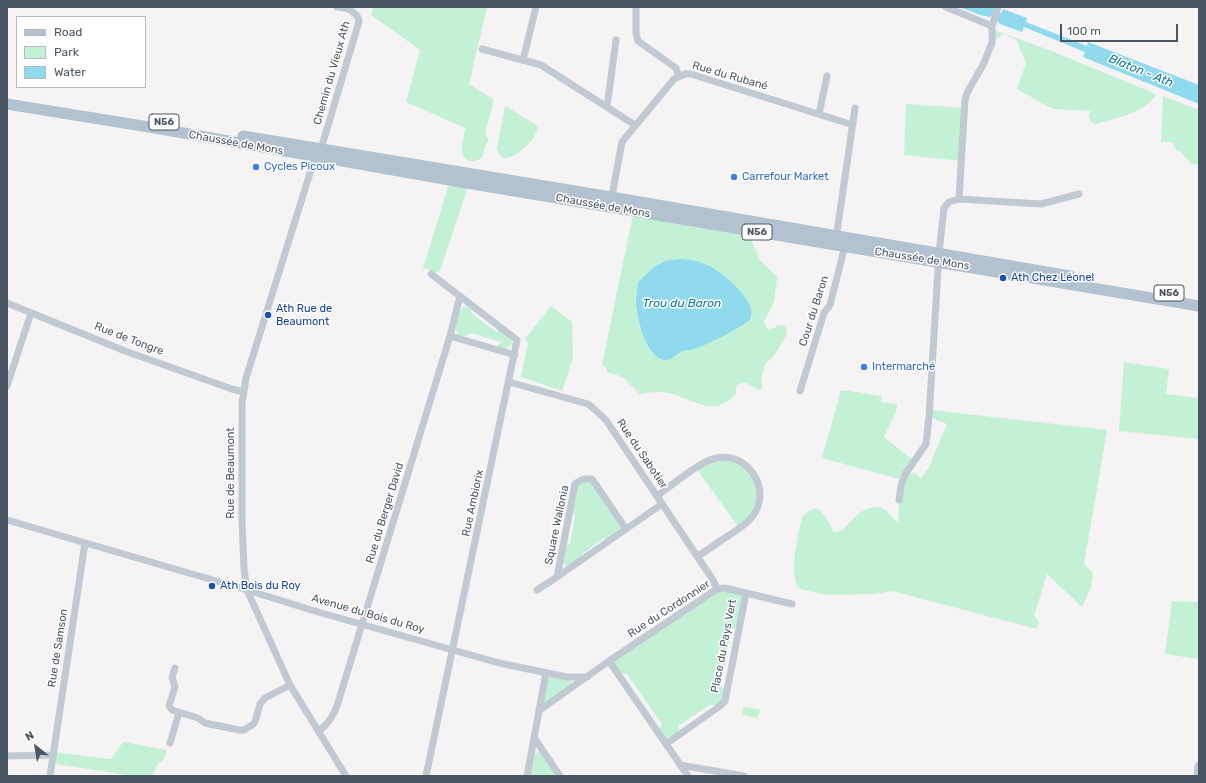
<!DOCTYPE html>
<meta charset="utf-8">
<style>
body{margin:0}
#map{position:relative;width:1206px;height:783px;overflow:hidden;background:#f5f3f3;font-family:Rubik,sans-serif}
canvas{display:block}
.frame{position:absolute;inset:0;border:8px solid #4a5661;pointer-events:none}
.legend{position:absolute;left:16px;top:16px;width:130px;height:72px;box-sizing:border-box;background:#fff;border:1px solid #b7bbc0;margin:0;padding:5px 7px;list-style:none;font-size:12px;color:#4a5661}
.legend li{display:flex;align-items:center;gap:8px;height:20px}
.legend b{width:20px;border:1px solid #b7bbc0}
.north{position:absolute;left:16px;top:727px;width:40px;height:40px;-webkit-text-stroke:3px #fff;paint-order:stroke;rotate:330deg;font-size:11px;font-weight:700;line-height:16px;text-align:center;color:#4a5661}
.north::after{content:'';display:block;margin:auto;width:14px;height:18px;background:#4a5661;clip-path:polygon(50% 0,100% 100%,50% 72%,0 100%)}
.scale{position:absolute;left:1060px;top:24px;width:118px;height:18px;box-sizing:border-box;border:2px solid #4a5661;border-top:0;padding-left:5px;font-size:12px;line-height:14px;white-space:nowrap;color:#4a5661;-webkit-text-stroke:3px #fff;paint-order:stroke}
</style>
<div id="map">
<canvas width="1206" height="783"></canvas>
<div class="frame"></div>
<ul class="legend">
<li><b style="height:5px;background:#b3c2d1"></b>Road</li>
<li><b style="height:11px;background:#c3f1d5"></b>Park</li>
<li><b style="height:11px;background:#90daee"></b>Water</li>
</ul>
<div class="north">N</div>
<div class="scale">100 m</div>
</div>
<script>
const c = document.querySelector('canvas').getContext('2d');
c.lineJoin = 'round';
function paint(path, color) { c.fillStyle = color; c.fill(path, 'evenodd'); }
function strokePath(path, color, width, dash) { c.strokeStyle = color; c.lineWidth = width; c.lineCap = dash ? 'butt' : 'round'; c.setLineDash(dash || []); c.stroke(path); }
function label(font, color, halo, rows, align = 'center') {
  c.font = font + ' Rubik,sans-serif'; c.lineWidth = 3; c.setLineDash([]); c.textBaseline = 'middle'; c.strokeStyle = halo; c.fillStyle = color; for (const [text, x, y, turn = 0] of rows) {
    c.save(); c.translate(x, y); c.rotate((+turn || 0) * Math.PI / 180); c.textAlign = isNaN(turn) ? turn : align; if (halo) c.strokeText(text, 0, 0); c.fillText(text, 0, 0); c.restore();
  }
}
paint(new Path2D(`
 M373 7H487L469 84 494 100 485 134 489 140 486 144 482 158C474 163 464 163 462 151 461 144 465 135 465 128L406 102 420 50 371 15Z
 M991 27 997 31 1054 52 1156 94C1149 111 1112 120 1095 124L1090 121 1089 115 1091 111 1053 109 1017 89 1026 63 1016 39 1003 34 992 43Z
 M1163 96 1199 110V164H1191L1181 152 1177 151 1172 142H1161Z
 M906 104 963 108 961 161 904 155Z
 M505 106 538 126C537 129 536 133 535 135 531 143 514 159 505 158 500 158 499 153 497 149Z
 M449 184 468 187 439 273 423 268Z
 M633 215 749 235 760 260 777 277 774 302 764 322 767 329H773L778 325 785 326 787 331 786 336 774 356 765 364 761 380 762 384V389L759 390 746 383H739L736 388V394C713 419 694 399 668 393 658 391 650 392 640 394L623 377 607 372V368L602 365ZM665 261 750 320 697 348 679 353 654 355C644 341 636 319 636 301 635 295 637 288 638 282L655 266Z
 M551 306 572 322 573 358 562 391 521 377 528 343 525 339Z
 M463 307H467L471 309V313L498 333V329L508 337 512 342 511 345 505 349 497 347 501 342 471 333 463 337C451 333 456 315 463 307Z
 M1124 362 1169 369 1166 394 1199 398V439L1119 431Z
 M841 390 882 396 881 402 897 404 896 412 884 437 914 461 907 473H915L921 478 928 469 947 424 929 417 932 410 1107 430 1084 564 1093 573 1091 587 1082 607 1047 574 1034 616 1039 622 1037 629 892 591 874 594 827 595 800 589C787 578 799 532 802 517L810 510 817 508 823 513 834 532 843 530C851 520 869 500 884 509 889 512 893 519 898 522L900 490 903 480 822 458Z
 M729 458 753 472 759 505 739 528 696 468 703 464Z
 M592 479 626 529 607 542 604 538 582 554 584 558 566 566 562 562 563 548 570 544 575 515 570 509 575 484Z
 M717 589 746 593 740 625 731 630 721 685 727 692 720 706 710 705 679 725V734L666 744 658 732 662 724 627 674 618 673 609 661Z
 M1172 601 1199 602V659L1165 654Z
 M552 674 571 677 572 687 547 705 541 702 544 682Z
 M744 707 760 709 758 718 742 715Z
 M123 742 167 750 164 759 157 765 152 776H132L51 763 53 752 111 759Z
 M539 752H544L560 776H527L534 755Z`), '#c3f1d5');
paint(new Path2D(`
 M959 7H995L994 10 1001 13 1003 9 1027 18 1026 22 1087 46 1088 42 1199 85V104L1083 57 1085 52 1024 27 1022 32 1000 24 997 21 998 17 992 15 990 17 980 15Z
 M681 259C691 260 700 261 709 266 722 272 747 294 751 308 752 312 751 316 750 320 734 331 716 340 698 348 693 350 686 350 681 352 674 355 673 361 665 360 646 359 636 316 636 301 636 295 637 288 638 282L655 266 665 261Z`), '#90daee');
strokePath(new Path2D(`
 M337 7C347 8 355 10 359 20L358 25 321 149 315 157 246 378 242 403V522L244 569 247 590 290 685 346 776
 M636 7V33L638 41 676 68 679 76
 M946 7 992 26
 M482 49 541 65 635 125
 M523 60 536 7
 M607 107 616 40
 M819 114 827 76
 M959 199 965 100 967 93 984 63 989 50 992 43V26L998 7
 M611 201 622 142 674 79 685 74H691L853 125
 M836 239 855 108
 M7 303 125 351 232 389 244 392
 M450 336 515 355
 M509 382 588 404 594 409 606 420 713 580 717 589
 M7 386 31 313
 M800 391 824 313 830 305 846 242
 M657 496C672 485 699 462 716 458 749 451 773 491 752 517 747 524 738 529 731 534 720 541 709 549 698 556
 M899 500 901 485 906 473 926 444 929 417 939 253 944 208 949 202 959 199 1041 204 1079 194
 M7 520 247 590 318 612 499 663 567 677H587
 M626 529 592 479C584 478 581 479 575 484L557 577 662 504
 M537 590 557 577
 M609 661 666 744
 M175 668 172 677 175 687 169 706 172 710 198 718 205 723 239 730H244L252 725 255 722 260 704 265 698 290 685
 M540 710 609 661 717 589 725 588 792 604
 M319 731C328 724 333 717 337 706L450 336 460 296
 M535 739 560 776
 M170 743 179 713
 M7 756 52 755
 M680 765 744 776
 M50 776 85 543
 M426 776 517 340 431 274
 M527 776 546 673
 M688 776 666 744 720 706 725 701 746 593`), '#c1cad2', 7);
strokePath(new Path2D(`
 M1198 776 1199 766`), '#c1cad2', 9);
strokePath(new Path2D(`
 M7 104 155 128 461 182 1199 306
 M243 136 611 197 1070 276`), '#b3c2d1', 11);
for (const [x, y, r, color] of [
 [256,167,4,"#3f7fe0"],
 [734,177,4,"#3f7fe0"],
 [1003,278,4,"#1a4fb4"],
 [268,315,4,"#1a4fb4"],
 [864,367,4,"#3f7fe0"],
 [212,586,4,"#1a4fb4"]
]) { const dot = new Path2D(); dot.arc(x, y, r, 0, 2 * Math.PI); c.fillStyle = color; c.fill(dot); strokePath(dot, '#fff', 1.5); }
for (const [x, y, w] of [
 [164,122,30],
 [757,232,30],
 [1169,293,30]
]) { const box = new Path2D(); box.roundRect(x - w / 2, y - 8, w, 16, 3); c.fillStyle = '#fff'; c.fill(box); strokePath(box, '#4a5661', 1); }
label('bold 10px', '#4a5661', null, [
 ["N56",164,122],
 ["N56",757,232],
 ["N56",1169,293]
]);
label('11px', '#4a5661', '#fff', [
 ["Chemin du Vieux Ath",332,73,-74],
 ["Rue du Rubané",730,76,16],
 ["Chaussée de Mons",236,143,10],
 ["Chaussée de Mons",603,206,10],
 ["Chaussée de Mons",922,259,9],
 ["Cour du Baron",814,311,-72],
 ["Rue de Tongre",129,339,21],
 ["Rue du Sabotier",642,454,56],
 ["Rue de Beaumont",231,473,-90],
 ["Rue Ambiorix",473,503,-78],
 ["Rue du Berger David",385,513,-73],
 ["Square Wallonia",557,525,-78],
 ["Rue du Cordonnier",669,609,-33],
 ["Avenue du Bois du Roy",368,614,16],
 ["Place du Pays Vert",724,646,-79],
 ["Rue de Samson",58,648,-81]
]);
label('11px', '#366cbe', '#fff', [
 ["Cycles Picoux",264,167],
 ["Carrefour Market",742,177],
 ["Intermarché",872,367]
], 'left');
label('11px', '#164399', '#fff', [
 ["Ath Chez Léonel",1011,278],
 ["Ath Rue de",276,309],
 ["Beaumont",276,322],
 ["Ath Bois du Roy",220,586]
], 'left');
label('italic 12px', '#0c7c9b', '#fff', [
 ["Blaton - Ath",1141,71,22],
 ["Trou du Baron",682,304]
]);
</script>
